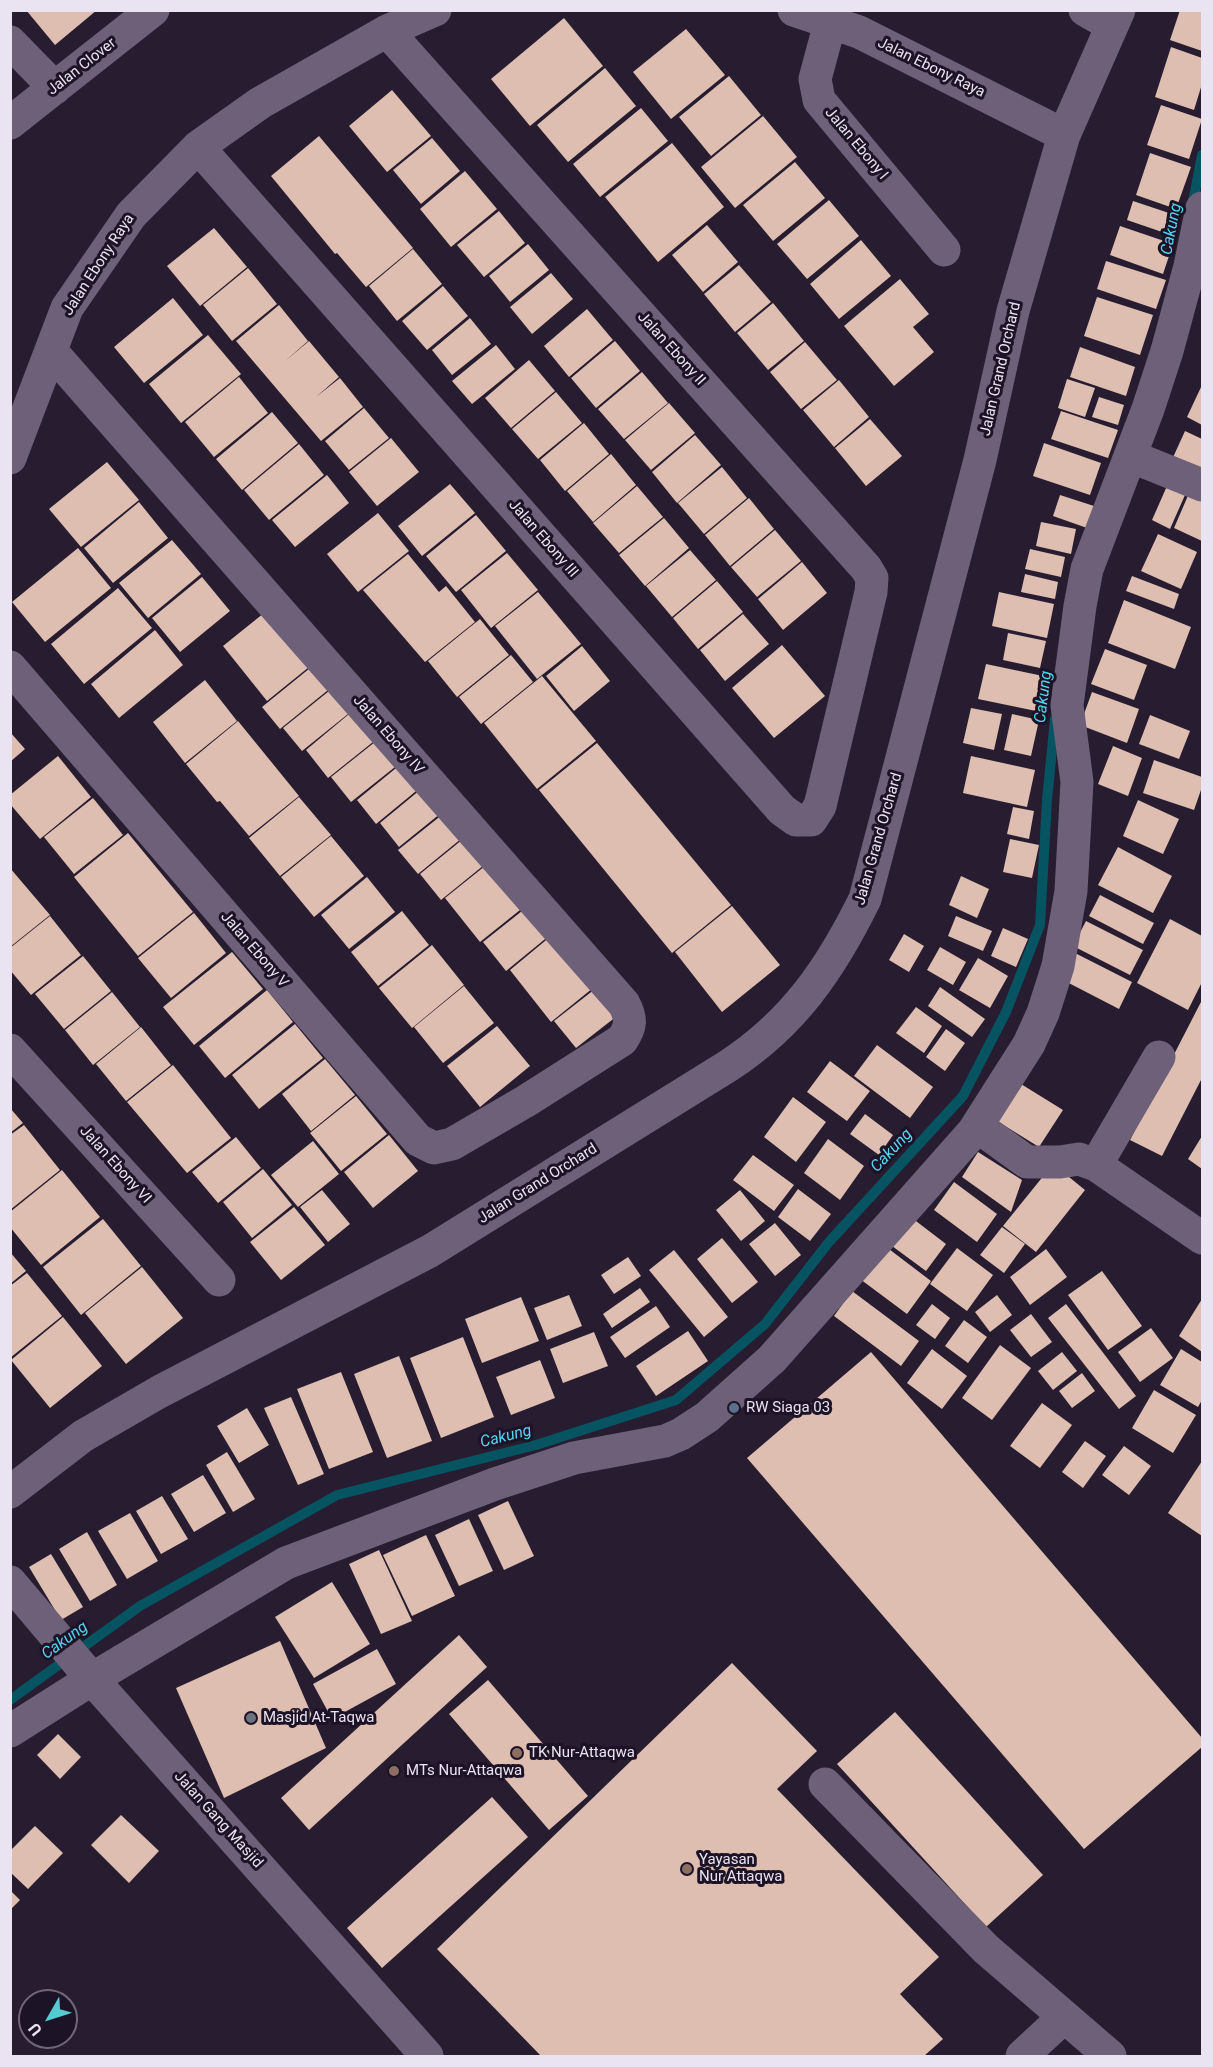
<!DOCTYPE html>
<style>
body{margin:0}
#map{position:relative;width:1213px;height:2067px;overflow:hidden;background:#271c30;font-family:Roboto,sans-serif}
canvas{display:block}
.frame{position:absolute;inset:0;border:12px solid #eae3f1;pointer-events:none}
.north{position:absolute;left:18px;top:1989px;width:60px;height:60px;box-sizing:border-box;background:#1d1326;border:2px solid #6f6677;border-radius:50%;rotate:231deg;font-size:16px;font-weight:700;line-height:24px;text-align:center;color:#eae3f1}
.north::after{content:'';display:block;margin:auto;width:21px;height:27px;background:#52ccd1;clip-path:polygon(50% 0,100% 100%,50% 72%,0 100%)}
</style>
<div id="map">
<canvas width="1213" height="2067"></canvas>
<div class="frame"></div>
<div class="north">U</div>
</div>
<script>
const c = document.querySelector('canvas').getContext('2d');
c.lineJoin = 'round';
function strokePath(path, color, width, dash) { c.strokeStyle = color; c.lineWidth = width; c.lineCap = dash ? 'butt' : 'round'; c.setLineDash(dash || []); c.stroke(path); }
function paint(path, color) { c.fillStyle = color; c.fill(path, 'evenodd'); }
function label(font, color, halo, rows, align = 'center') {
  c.font = font + ' Roboto,sans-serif'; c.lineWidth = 6; c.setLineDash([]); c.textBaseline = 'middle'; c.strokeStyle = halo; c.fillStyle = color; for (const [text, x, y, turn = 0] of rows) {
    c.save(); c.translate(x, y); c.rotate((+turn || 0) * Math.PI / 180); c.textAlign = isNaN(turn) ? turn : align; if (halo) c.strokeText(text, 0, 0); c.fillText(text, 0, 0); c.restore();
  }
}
strokePath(new Path2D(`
 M1192 207 1202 155
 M10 1700 140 1606 337 1495 536 1445 676 1400 765 1324 829 1242 963 1096 1006 1012 1040 925 1047 800 1055 719`), '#065362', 10);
paint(new Path2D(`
 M26 10H97L55 45Z
 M1180 10H1202V51L1170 40Z
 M564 18 603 66 530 126 491 79Z
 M686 29 725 75 671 119 633 72Z
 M1171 47 1202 58V84L1194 110 1155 97Z
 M605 68 636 106 568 162 537 125Z
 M729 76 761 115 711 156 679 117Z
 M392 90 431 136 387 172 349 126Z
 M1161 105 1202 119 1189 159 1147 145Z
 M641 108 668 141 600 197 573 164Z
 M763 116 797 157 735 208 701 167Z
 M319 136 413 248 366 287 337 253 335 254 271 176Z
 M432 138 460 171 421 204 393 170Z
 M672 143 724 207 658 262 605 197Z
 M1150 153 1191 167 1176 209 1136 195Z
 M795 162 825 198 773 241 743 205Z
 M465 171 497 209 451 247 420 209Z
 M829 200 859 236 807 279 777 244Z
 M1133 201 1172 214 1165 233 1127 220Z
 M499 211 525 243 484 277 457 245Z
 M707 225 738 262 703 292 672 255Z
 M1120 226 1173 244 1163 274 1110 255Z
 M214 228 247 267 200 306 167 266Z
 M861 240 891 276 839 319 810 284Z
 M528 244 549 270 510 302 489 276Z
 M413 249 442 284 397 321 369 286Z
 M1106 261 1166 280 1156 309 1097 289Z
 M739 265 771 302 735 332 704 294Z
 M248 268 277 304 232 341 203 305Z
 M551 273 573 299 532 334 510 307Z
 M900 279 929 314 913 327 934 352 894 386 844 326Z
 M443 286 468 316 427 350 402 321Z
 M1097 297 1153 315 1140 355 1084 336Z
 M173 298 203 335 144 383 114 347Z
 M773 303 804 341 768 370 737 333Z
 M279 305 308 341 284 362 309 341 339 377 316 397 340 378 363 407 321 441 236 341Z
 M587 309 613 340 569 377 544 346Z
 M470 318 491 344 452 375 432 350Z
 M208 335 241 374 181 423 149 384Z
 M615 341 640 371 596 408 571 378Z
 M805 342 837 380 801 409 770 372Z
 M496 345 515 369 472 404 452 381Z
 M1080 347 1135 367 1126 396 1070 377Z
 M529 360 555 391 511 428 485 398Z
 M642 372 668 403 624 439 598 409Z
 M239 377 268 413 214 457 185 422Z
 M1067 379 1095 388 1085 417 1058 408Z
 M839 380 869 417 834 447 803 410Z
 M1202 385V425L1187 417Z
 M556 392 582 423 538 459 512 429Z
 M1099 397 1124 405 1118 425 1092 417Z
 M669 403 695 433 651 470 625 440Z
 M364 408 389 438 349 470 325 441Z
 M1061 411 1118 430 1108 458 1051 439Z
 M272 412 298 443 242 490 216 459Z
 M870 419 902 456 866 486 835 448Z
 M584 423 609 454 565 491 540 460Z
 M1185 431 1202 439V479L1170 464Z
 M695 435 721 465 677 503 652 472Z
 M391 438 419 472 377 506 349 472Z
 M1044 443 1101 463 1090 495 1033 476Z
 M299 444 324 475 269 520 244 490Z
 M611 454 636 485 593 522 567 491Z
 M107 462 139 500 81 547 49 509Z
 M722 467 747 498 704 534 678 503Z
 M327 475 349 503 295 547 272 520Z
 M450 484 475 513 422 556 398 526Z
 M637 486 663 517 619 553 593 523Z
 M1167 486 1185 495 1170 529 1152 520Z
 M1190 491 1202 497V541L1174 528Z
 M1060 495 1094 506 1087 528 1053 516Z
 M749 498 774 529 730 566 705 535Z
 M139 502 168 538 113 583 84 548Z
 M378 513 409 551 358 592 327 554Z
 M476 515 506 551 456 592 426 556Z
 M664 518 689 548 645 586 619 555Z
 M1041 522 1076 529 1071 554 1036 546Z
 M775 530 801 561 757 597 731 567Z
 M1158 534 1197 552 1181 589 1141 571Z
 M172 540 201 574 148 618 119 583Z
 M78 548 111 588 45 642 12 602Z
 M1030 549 1065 557 1061 577 1025 569Z
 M690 550 716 580 672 617 646 586Z
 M507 553 538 590 491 628 461 590Z
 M408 554 439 592 446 586 475 622 425 662 363 590Z
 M802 562 827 593 783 630 758 599Z
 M1025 574 1058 582 1055 599 1021 592Z
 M1132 576 1179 594 1174 609 1126 591Z
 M202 577 230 611 180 652 152 618Z
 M717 581 743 612 698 649 673 618Z
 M118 588 152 628 84 684 51 644Z
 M538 592 581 644 537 679 495 626Z
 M999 592 1054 604 1047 638 992 626Z
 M1124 600 1191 627 1175 669 1108 643Z
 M264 613 309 667 267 701 223 646Z
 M743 614 769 644 725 681 700 650Z
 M480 619 509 655 457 697 428 661Z
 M155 630 183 665 119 718 91 684Z
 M1008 633 1046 641 1040 668 1003 660Z
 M782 645 825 696 774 738 732 688Z
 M582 646 610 681 574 711 546 676Z
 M1105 649 1147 665 1134 700 1091 684Z
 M511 655 533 682 481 724 459 697Z
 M315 664 333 686 280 729 262 707Z
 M986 664 1043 676 1036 711 978 699Z
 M542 676 596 741 537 789 484 723Z
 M205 680 237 721 185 763 153 722Z
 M334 687 353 710 302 751 283 728Z
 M1092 692 1139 709 1127 743 1080 725Z
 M971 708 1002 714 994 750 963 743Z
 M355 709 378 738 328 778 306 750Z
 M1012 714 1039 720 1031 756 1004 750Z
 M1150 715 1190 731 1179 759 1139 744Z
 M238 721 299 796 249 836 220 801 217 802 186 764Z
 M10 732 25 749 10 762Z
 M380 738 400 763 351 802 331 777Z
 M597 743 731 905 672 953 539 790Z
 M1113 746 1142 758 1128 796 1098 784Z
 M58 756 91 797 40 839 10 804V795Z
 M971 756 1035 770 1027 807 963 793Z
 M1154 760 1202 777V787L1194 810 1143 793Z
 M401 764 421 787 376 824 357 800Z
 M426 785 446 809 399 847 380 823Z
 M299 797 331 835 280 876 249 838Z
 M93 798 123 835 74 874 44 837Z
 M1138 800 1179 819 1163 854 1123 836Z
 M1013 807 1034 811 1029 839 1007 834Z
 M448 810 467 834 418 874 398 850Z
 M128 833 193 912 138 956 74 877Z
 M468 835 489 861 441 900 420 874Z
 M331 836 364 876 314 917 281 877Z
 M1010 839 1039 845 1032 878 1003 872Z
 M1118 847 1172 876 1153 913 1098 885Z
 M490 862 525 906 480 942 445 898Z
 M10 868 50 915 10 947Z
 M961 876 989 889 977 918 949 905Z
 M367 877 395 912 349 949 321 915Z
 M1100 895 1154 923 1143 944 1089 916Z
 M732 906 780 965 722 1012 675 952Z
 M527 907 550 935 506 971 483 942Z
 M402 911 429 945 378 986 351 952Z
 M194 913 226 953 171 998 138 958Z
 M50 916 81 955 31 995 10 970V948Z
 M956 916 992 931 983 951 948 936Z
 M1170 919 1202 936V982L1188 1010 1137 983Z
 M1086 921 1143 950 1130 975 1073 946Z
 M1003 928 1028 939 1016 967 991 956Z
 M904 934 924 946 909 972 889 960Z
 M551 936 593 988 551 1022 510 970Z
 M432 945 464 985 412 1028 379 988Z
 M940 947 966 962 953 985 927 970Z
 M232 952 263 989 194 1045 163 1007Z
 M1075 953 1132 982 1119 1009 1061 979Z
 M83 956 111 991 64 1029 35 994Z
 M978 958 1008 976 990 1008 959 990Z
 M464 986 494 1023 443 1063 414 1027Z
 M940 987 985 1019 972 1037 928 1006Z
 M595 989 617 1016 576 1048 554 1021Z
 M267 990 293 1022 225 1078 199 1046Z
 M112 992 140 1027 93 1065 65 1030Z
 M1202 1000V1078L1162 1156 1130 1140Z
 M916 1007 942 1026 924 1053 896 1033Z
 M295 1024 323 1058 259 1109 232 1075Z
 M497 1026 530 1066 480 1107 447 1066Z
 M141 1027 171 1065 126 1101 96 1064Z
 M946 1029 965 1043 945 1071 926 1057Z
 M877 1045 933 1087 910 1118 854 1076Z
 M325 1059 355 1095 311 1131 282 1094Z
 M830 1061 870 1091 847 1121 807 1092Z
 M173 1065 231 1138 187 1173 127 1102Z
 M1021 1084 1063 1110 1039 1147 997 1121Z
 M356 1096 387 1134 341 1171 310 1133Z
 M793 1097 826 1122 796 1162 764 1137Z
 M10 1108 23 1123 10 1133Z
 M865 1114 893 1135 879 1155 850 1134Z
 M24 1125 60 1170 10 1210V1135Z
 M389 1135 418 1171 373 1208 344 1172Z
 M1202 1136V1169L1188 1159Z
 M236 1137 261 1168 218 1203 192 1172Z
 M828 1139 864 1166 840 1200 804 1173Z
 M313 1141 339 1174 298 1207 271 1175Z
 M978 1152 1022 1180 1011 1212 962 1177Z
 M753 1155 794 1185 774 1211 733 1180Z
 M1053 1164 1085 1190 1036 1252 1003 1226Z
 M263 1169 292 1205 252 1238 223 1202Z
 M62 1170 100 1217 41 1265 10 1227V1212Z
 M954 1182 997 1214 977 1242 934 1210Z
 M798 1189 831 1214 810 1241 778 1217Z
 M322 1190 350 1224 328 1242 300 1207Z
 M740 1190 765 1221 741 1241 716 1210Z
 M294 1207 325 1245 281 1280 250 1242Z
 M912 1218 946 1244 926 1271 892 1246Z
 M103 1219 141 1266 81 1315 43 1267Z
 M775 1223 801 1255 775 1276 749 1244Z
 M1002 1227 1025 1244 1004 1273 980 1255Z
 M722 1238 758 1282 732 1303 697 1259Z
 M885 1246 931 1281 907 1314 860 1279Z
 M957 1248 993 1275 967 1311 930 1284Z
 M1046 1249 1067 1277 1030 1305 1010 1277Z
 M674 1250 728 1317 704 1337 649 1270Z
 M10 1252 26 1271 10 1284Z
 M628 1257 641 1276 614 1294 601 1275Z
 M142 1267 183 1318 126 1364 85 1313Z
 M1102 1271 1142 1326 1108 1350 1068 1295Z
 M27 1273 62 1316 10 1358V1286Z
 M640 1288 650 1302 612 1328 603 1314Z
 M852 1291 919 1341 901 1366 834 1316Z
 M569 1295 582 1326 547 1340 534 1308Z
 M997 1295 1012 1315 990 1332 975 1312Z
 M521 1297 539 1341 482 1363 465 1319Z
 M1202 1299V1352L1179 1336Z
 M932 1304 950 1318 935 1339 916 1325Z
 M1066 1304 1136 1396 1119 1409 1048 1318Z
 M656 1306 670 1327 625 1358 610 1337Z
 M1031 1314 1052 1342 1031 1357 1010 1330Z
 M63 1317 102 1366 50 1408 11 1360Z
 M964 1320 987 1337 968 1363 945 1346Z
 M1151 1328 1173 1358 1140 1382 1118 1352Z
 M688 1331 708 1361 656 1396 636 1366Z
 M594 1332 608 1366 563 1383 550 1349Z
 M463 1337 494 1417 441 1438 410 1358Z
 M1000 1345 1031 1368 992 1420 962 1398Z
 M932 1349 967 1376 942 1409 907 1383Z
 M1181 1349 1202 1362V1400L1198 1407 1160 1385Z
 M871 1352 1202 1738V1747L1084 1849 747 1458Z
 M1062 1352 1077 1371 1053 1390 1038 1371Z
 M399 1356 432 1441 387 1458 354 1374Z
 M540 1360 555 1398 511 1415 496 1377Z
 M341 1372 373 1452 329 1469 297 1389Z
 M1082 1373 1095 1391 1072 1408 1059 1391Z
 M1154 1390 1196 1415 1173 1453 1132 1428Z
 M291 1397 324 1474 298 1485 264 1408Z
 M1042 1403 1072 1425 1040 1468 1010 1446Z
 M247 1408 269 1445 239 1463 217 1426Z
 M1085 1441 1106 1456 1083 1488 1062 1472Z
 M1124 1446 1151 1466 1129 1495 1102 1475Z
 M227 1452 255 1499 233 1512 206 1465Z
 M1202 1461V1536L1168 1513Z
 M203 1475 226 1513 194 1532 171 1494Z
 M162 1496 188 1539 161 1554 136 1511Z
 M508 1501 534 1556 504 1570 478 1515Z
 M130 1513 158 1561 127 1579 98 1531Z
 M469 1519 493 1571 459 1586 435 1535Z
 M87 1532 117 1585 90 1601 59 1549Z
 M426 1535 455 1596 412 1616 383 1555Z
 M379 1550 412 1621 381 1634 349 1564Z
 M51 1554 83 1607 61 1620 29 1567Z
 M332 1582 370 1644 314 1678 275 1617Z
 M459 1635 487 1667 309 1830 281 1798Z
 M280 1641 326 1748 224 1798 176 1688Z
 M377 1649 396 1684 332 1719 313 1684Z
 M732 1663 817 1751 777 1789 939 1957 900 1994 943 2039 924 2056H541L437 1949Z
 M488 1680 588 1796 549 1830 449 1714Z
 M895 1712 1043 1875 986 1927 837 1764Z
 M58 1734 81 1757 60 1779 37 1755Z
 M492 1797 528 1837 382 1968 347 1928Z
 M121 1815 159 1851 129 1883 91 1845Z
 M35 1826 63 1853 28 1889 10 1872V1851Z
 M10 1890 20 1900 10 1910Z`), '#ddbeb0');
strokePath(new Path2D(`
 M794 10 859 32 1064 135
 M1085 10 1111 25
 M830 23 815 79 819 100 944 250
 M10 42 55 88
 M10 123 153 10
 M198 147 782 810 796 820H811L820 806 871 592 872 578 866 568 387 31
 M1130 456 1202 485
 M10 458 67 308 131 215 198 147 260 103 387 31 435 10
 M10 667 418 1140 434 1148 452 1144 526 1101 622 1040C631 1027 632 1019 624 1004L51 351
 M10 1050 219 1280
 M977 1126 1027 1162H1060L1079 1159 1096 1165 1202 1238
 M1096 1165 1159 1057
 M10 1492 83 1436 159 1392 430 1251 728 1066C794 1023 831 968 865 899L980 460 1013 311 1064 135 1119 10
 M10 1582 92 1679 427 2056
 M10 1731 92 1679 286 1563 495 1484 574 1458 665 1441 681 1434 707 1417 772 1359 973 1132 1029 1044 1043 1013 1058 966 1071 891 1077 782 1067 705 1080 606 1087 569 1148 409 1167 351 1190 266 1202 208
 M825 1784 986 1949 1110 2056
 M1022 2056 1064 2017`), '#6d6078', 33);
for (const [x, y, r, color] of [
 [734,1408,6,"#5c6f8a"],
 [251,1718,6,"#6b7280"],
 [517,1753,6,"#8d6e63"],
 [394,1771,6,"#8d6e63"],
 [687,1869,6,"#8d6e63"]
]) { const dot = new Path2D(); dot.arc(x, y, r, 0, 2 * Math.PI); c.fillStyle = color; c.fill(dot); strokePath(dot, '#1d1326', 2); }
label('15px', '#eae3f1', '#1d1326', [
 ["Jalan Clover",82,67,-38],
 ["Jalan Ebony Raya",931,68,26],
 ["Jalan Ebony I",856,144,50],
 ["Jalan Ebony Raya",99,265,-57],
 ["Jalan Ebony II",671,349,48],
 ["Jalan Grand Orchard",1001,369,-77],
 ["Jalan Ebony III",543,539,49],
 ["Jalan Ebony IV",388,735,49],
 ["Jalan Grand Orchard",879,839,-74],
 ["Jalan Ebony V",254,950,49],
 ["Jalan Ebony VI",115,1165,48],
 ["Jalan Grand Orchard",538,1184,-32],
 ["Jalan Gang Masjid",218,1820,48]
]);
label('15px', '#eae3f1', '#1d1326', [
 ["RW Siaga 03",746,1408],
 ["Masjid At-Taqwa",263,1718],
 ["TK Nur-Attaqwa",529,1753],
 ["MTs Nur-Attaqwa",406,1771],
 ["Yayasan",699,1860],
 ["Nur Attaqwa",699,1877]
], 'left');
label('italic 16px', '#54d4f0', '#1d1326', [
 ["Cakung",1172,229,-79],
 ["Cakung",1044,697,-83],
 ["Cakung",892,1151,-47],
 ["Cakung",506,1437,-14],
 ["Cakung",65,1641,-36]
]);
</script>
